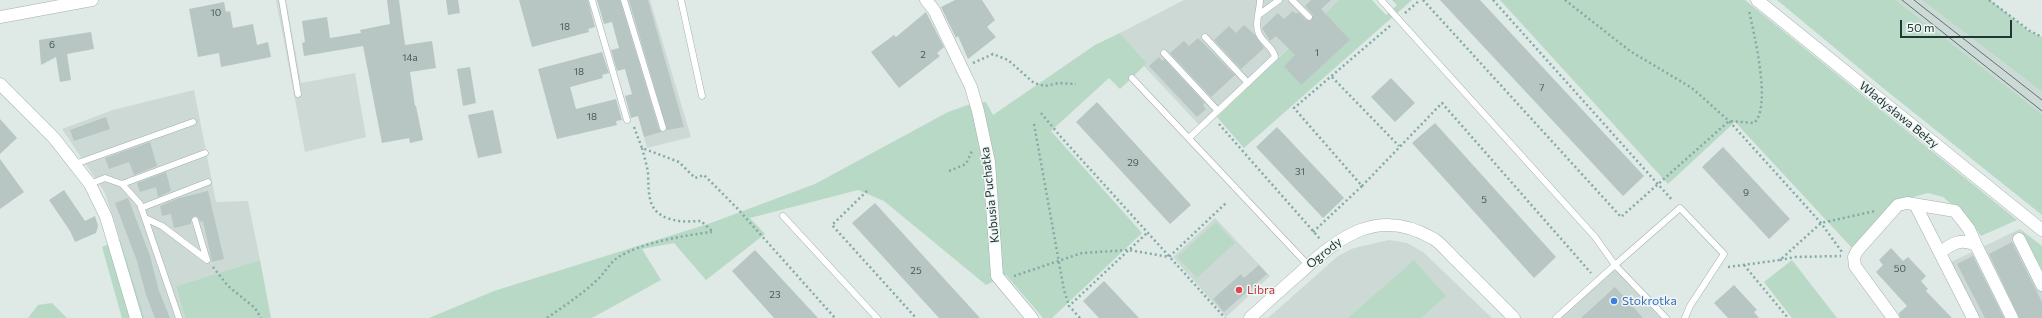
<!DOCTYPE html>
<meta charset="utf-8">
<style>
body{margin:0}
#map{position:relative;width:2042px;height:318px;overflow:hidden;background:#dfe9e6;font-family:Commissioner,sans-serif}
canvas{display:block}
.scale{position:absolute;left:1900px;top:20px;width:112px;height:18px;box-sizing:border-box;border:2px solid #213735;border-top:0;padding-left:5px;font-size:12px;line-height:14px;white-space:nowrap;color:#213735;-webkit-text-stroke:3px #eff6f4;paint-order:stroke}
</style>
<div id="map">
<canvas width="2042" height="318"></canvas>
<div class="scale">50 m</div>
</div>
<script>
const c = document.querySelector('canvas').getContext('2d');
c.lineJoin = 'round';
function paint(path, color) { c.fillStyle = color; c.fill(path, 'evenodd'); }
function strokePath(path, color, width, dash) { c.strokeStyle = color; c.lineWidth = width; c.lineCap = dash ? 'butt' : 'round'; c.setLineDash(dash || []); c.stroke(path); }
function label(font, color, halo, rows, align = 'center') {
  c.font = font + ' Commissioner,sans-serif'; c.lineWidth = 3; c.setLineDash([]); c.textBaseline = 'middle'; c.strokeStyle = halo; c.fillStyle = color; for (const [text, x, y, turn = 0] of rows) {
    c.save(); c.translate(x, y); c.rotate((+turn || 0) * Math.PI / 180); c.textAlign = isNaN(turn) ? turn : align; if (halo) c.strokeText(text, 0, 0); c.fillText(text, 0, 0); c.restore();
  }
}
paint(new Path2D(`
 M276 0H286L301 83 355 73 366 137 305 152Z
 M606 0H650L691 137 647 148Z
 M1184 0H1339L1203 129 1143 65 1146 62 1120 33Z
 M1896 0H1922L2042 92V114Z
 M194 90 216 202 248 201 260 260 176 286 185 318H145L105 193 62 129 113 110Z
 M1215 218 1270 276 1226 317 1173 257Z
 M2020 229 2042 270V318H1978L1951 262Z
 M1389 240 1407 243 1423 252 1492 318H1268L1338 256 1354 248Z
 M1615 265 1666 318H1555Z`), '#cdd9d5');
paint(new Path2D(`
 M1339 0H1372L1386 15 1397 5 1392 0H1412L1244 148 1217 117Z
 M1500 0H1745L2017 220 1981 236 1968 218 1943 197 1928 193 1902 200 1891 207 1852 248 1735 122 1668 184Z
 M1777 0H1896L2042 114V215L1883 88Z
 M1922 0H1990L2029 31 2042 37V92Z
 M1120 33 1146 62 1144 66 1120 89 1109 78 1051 131 1142 233 1052 318H1043L1006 275 986 285 884 201 858 190 750 218 765 234 706 280 674 243 642 249 661 280 592 318H429L494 291 711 223 815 184 948 112 968 105 986 102 993 115 1095 45Z
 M1216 222 1235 243 1197 278 1177 257Z
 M2020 229 2042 246V270Z
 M120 239 145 318H122L102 247Z
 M260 260 271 318H185L176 286Z
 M1414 260 1446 296 1421 318H1348Z
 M1792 260 1837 318H1792L1764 282Z
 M52 303 67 318H28L38 305Z`), '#b9d9c7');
paint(new Path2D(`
 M387 0H399L405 45 432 41 436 68 410 72 415 106H416L423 140 410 143 409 138 382 143 363 46 304 56 302 43 305 42 302 21 327 17 330 38 361 33 360 30 390 24Z
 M446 0H458L460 13 448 15Z
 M519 0H588L595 27 588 29 589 32 532 47Z
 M597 0H620L659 129 661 132 644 137 638 116 631 118 625 96 632 94 625 69 617 71 611 50 619 48 612 22 604 24Z
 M629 0H648L684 127 667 130Z
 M955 0H982L995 20 987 27 996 37 968 59 958 36 956 38 941 7Z
 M1311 0H1331L1321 9 1350 40 1301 85 1284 66 1295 55 1276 36 1270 41 1262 28 1278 13 1284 19 1293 11 1296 14 1298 12 1306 20 1311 21 1313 15 1305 6Z
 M1440 0H1480L1644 176 1623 196Z
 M224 2 226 12 230 11 233 28 253 24 257 45 268 42 271 57 221 67 219 53 198 57 189 9Z
 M926 12 944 47 937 53 940 56 899 88 871 52 894 35 896 37Z
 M1244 25 1255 35 1264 48 1241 69 1214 40 1229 26 1236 33Z
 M91 32 94 49 67 54 71 80 60 82 56 57 41 65 39 40Z
 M1198 38 1235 75 1211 97 1170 53 1184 41 1189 46Z
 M602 52 609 73 602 75 603 78 570 87 576 109 616 99 622 120 616 121 617 125 557 139 538 69Z
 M1159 57 1162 61 1164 59 1205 103 1203 105 1206 109 1197 117 1149 66Z
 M470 67 476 103 463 106 457 69Z
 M1391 78 1415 103 1395 122 1371 97Z
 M1097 102 1191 205 1170 224 1076 122Z
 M493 110 502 153 478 158 468 115Z
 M106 117 110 129 74 141 70 130Z
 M0 119 17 138 0 154Z
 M1435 123 1556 257 1534 278 1412 143Z
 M1277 127 1344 198 1323 218 1256 147Z
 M150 142 157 166 134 175 129 162 109 169 105 158Z
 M1723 147 1790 219 1769 239 1702 167Z
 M0 159 24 192 0 209Z
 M166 172 171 191 158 197 156 187 140 192 137 183Z
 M64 190 85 221 95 216 98 226 96 233 75 242 70 231 49 200Z
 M208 191 224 259 212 262 203 221 200 222 198 217 194 216 191 219V224L174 228 171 214 162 216 160 206 179 198Z
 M128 198 150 256 159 291 170 318H155L146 295 137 261 115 203Z
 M875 203 980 318H939L852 223Z
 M2012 242 2042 302V318H2019L1989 254Z
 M1891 248 1903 261 1908 257 1926 276 1921 281 1928 289 1926 291 1952 318H1900L1899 313 1907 306 1876 272 1883 265 1879 260Z
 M755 250 818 318H774L732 271Z
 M1973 256 2004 318H1985L1957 264Z
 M1259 265 1267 274 1224 312 1213 299 1241 274 1244 278Z
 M1104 281 1139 318H1099L1083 301Z
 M1734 285 1757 310 1754 312 1759 318H1728L1714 303Z
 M1615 287 1643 318H1581Z`), '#b7c6c3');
const lane = new Path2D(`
 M282 0 298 94
 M592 0 627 120
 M624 0 663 128
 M681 0 702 96
 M1292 0 1309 17
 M1381 0 1595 237 1615 265 1680 208 1724 254 1690 306 1685 318
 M1260 14 1279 0
 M1205 37 1248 83
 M1164 53 1218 111
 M1132 78 1308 265
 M1189 138 1275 57C1273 47 1263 43 1259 34 1254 25 1260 10 1260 0
 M75 164 193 122
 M90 184 105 178 122 184 140 204 179 318
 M122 184 205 153
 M141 208 208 182
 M783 216 877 318
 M145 218 162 226 207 260 195 220
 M1556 318 1615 265 1666 318`);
const street = new Path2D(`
 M926 0 934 10 971 87 978 111 989 162 997 276 1032 318
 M1757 0 2042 230
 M0 17 92 0
 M0 84 54 138 90 184 106 217 136 318
 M1916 206 1973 318
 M2019 239 2042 285
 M1976 245 2012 318
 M1250 318C1266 303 1283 288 1300 273 1340 236 1379 206 1434 239 1443 245 1450 255 1458 262 1477 281 1495 299 1514 318
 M1893 318 1855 266 1854 257 1857 251 1898 205 1907 203 1955 211 1969 229 1976 245C1961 238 1952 243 1940 253`);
strokePath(lane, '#a2b0ad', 7);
strokePath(street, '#a2b0ad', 13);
strokePath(new Path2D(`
 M1423 0 1621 217 1729 121 1754 123C1772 108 1754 33 1749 11
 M1493 0 1673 201
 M1565 0 1630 51 1692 88 1729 121 1821 223 1842 252
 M1989 0 2030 31 2042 37
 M1405 13 1420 0
 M973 63 993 54 1008 60 1034 83 1045 86 1059 83 1076 84
 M1332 77 1399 146
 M1041 113 1061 137 1225 318
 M1034 124 1064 290 1069 306
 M1219 124 1320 239
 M634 127 642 148 679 162 695 178 704 175 736 207 835 318
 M642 148C644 156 647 165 648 173 649 198 647 216 679 221 686 222 694 221 701 221L712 231
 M949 171 966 164 972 151
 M1362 186 1442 103 1591 273
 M867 191 832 225 916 318
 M1313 232 1362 186 1294 108 1391 25
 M1780 260 1795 257 1841 256
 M1744 265 1788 318
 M213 267 228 286 255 308 261 318
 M1728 267 1780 260 1821 223 1875 211
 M1014 276 1082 253 1129 250 1169 257 1226 203
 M547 318C564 306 581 295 596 281 604 274 609 264 617 258 639 243 686 235 712 232
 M1080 318 1069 306 1147 233`), '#81aaa5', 2.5, [2, 3]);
strokePath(lane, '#fff', 6);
strokePath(street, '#fff', 12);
strokePath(new Path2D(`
 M1902 0 2042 111
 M1914 0 2042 100`), '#5b7371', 1);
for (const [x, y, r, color] of [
 [1239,290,4,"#e0444e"],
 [1614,301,4,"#3f7fe0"]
]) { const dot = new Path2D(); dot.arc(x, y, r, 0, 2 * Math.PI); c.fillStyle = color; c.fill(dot); strokePath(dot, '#eff6f4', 1.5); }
label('10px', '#465b58', null, [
 ["10",216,13],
 ["18",565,27],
 ["6",52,45],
 ["1",1317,53],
 ["2",923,55],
 ["14a",410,58],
 ["18",579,72],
 ["7",1542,88],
 ["18",592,117],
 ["29",1133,163],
 ["31",1300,172],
 ["9",1746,193],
 ["5",1484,200],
 ["50",1900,269],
 ["25",916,271],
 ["23",775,295]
]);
label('12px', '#213735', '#eff6f4', [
 ["Władysława Bełzy",1899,115,39],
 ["Kubusia Puchatka",990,195,-96],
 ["Ogrody",1324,253,-39]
]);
label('12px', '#be3a42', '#eff6f4', [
 ["Libra",1247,290]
], 'left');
label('12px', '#366cbe', '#eff6f4', [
 ["Stokrotka",1622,301]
], 'left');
</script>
